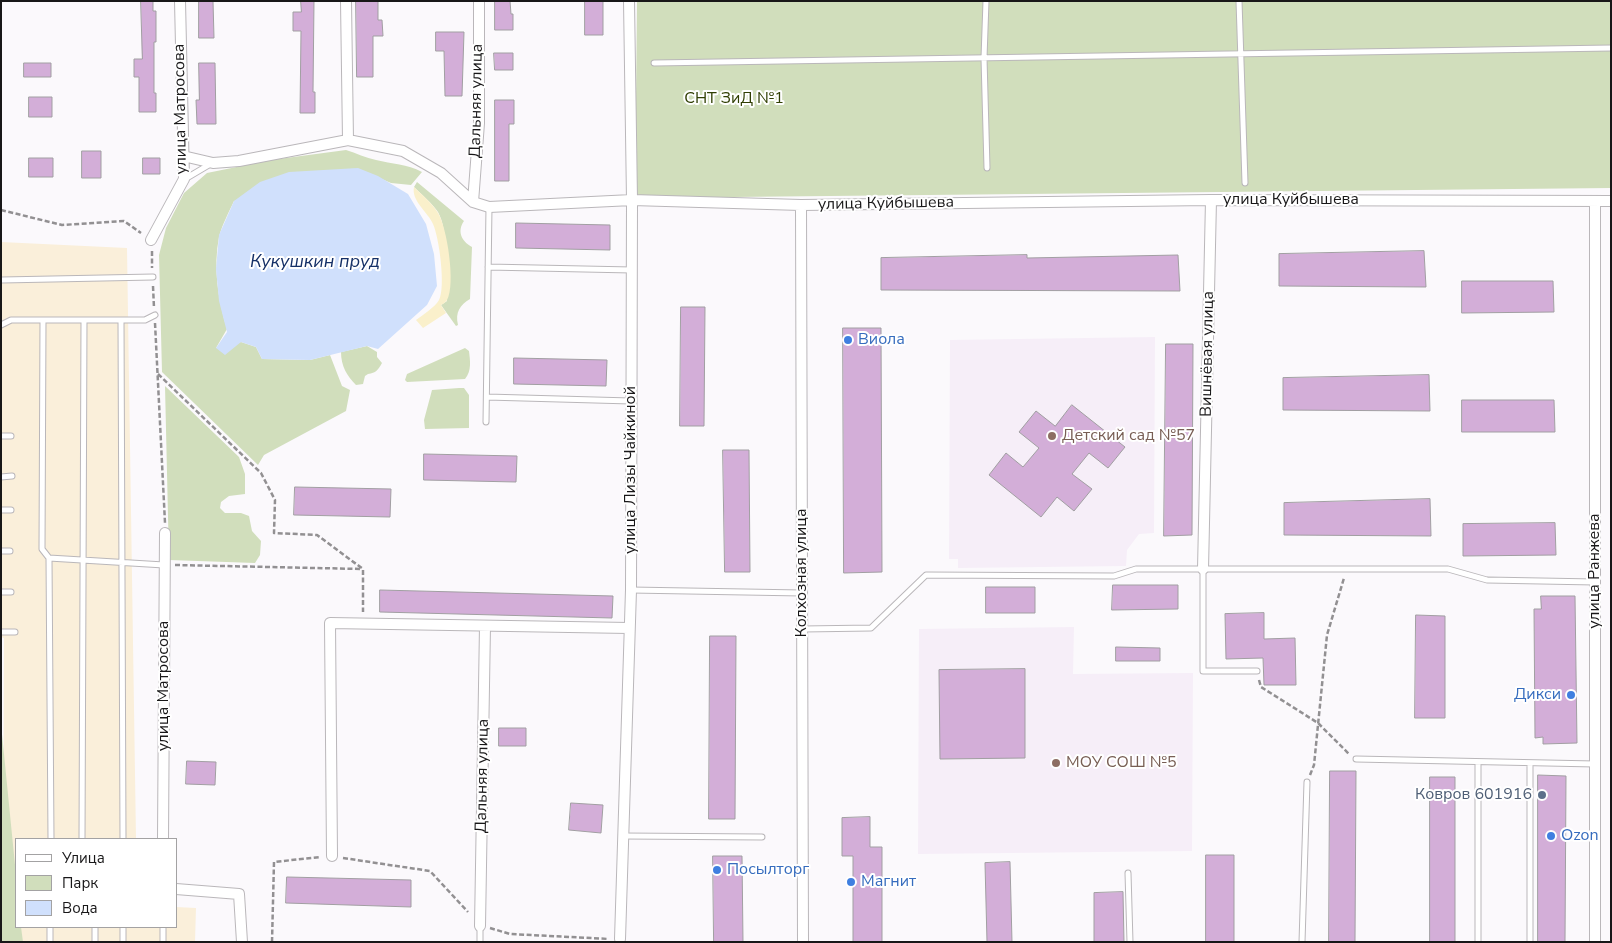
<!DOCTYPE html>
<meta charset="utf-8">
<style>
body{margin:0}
#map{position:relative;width:1612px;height:943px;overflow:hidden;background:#fbf9fc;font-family:"Nunito Sans",sans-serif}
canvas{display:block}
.frame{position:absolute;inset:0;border:2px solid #181718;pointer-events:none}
.legend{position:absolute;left:15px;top:838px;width:162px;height:90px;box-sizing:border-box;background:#fff;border:1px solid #a3a2a3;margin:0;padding:6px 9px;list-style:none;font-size:15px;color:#181718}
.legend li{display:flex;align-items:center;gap:10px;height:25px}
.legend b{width:25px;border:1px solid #a3a2a3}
</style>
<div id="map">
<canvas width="1612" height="943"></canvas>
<div class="frame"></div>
<ul class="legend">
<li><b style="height:6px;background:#fff"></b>Улица</li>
<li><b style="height:14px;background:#d1debc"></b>Парк</li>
<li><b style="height:14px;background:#d0e0fc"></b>Вода</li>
</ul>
</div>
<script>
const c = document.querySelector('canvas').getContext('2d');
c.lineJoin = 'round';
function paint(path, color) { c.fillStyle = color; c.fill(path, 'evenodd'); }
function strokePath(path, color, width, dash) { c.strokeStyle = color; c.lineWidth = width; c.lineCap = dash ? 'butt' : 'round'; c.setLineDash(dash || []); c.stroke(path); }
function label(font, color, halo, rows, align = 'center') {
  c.font = font + ' "Nunito Sans",sans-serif'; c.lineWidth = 4; c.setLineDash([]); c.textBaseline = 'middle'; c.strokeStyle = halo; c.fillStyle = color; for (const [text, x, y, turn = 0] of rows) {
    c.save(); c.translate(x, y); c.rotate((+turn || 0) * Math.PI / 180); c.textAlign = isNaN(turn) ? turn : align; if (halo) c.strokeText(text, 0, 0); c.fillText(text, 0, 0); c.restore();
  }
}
paint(new Path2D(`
 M1 242 127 248 136 839H16V927H176V907L196 908 195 942H3L4 638 1 637Z`), '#faefda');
paint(new Path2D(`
 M1155 337 1154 533 1139 534 1127 550 1126 566 958 568V559H949L950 340Z
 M1074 627 1073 674 1193 673 1192 851 918 854 919 629Z`), '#f6eef8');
paint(new Path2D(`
 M637 1H1611V188L635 198Z
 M346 150C356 153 366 158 376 160 392 164 407 164 422 172L411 185 391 183 379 178 234 201C229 212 222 225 219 237 213 268 218 299 227 329L216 348 241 342 256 347 262 359 310 360 330 355 342 386 350 390 346 411 264 455 258 465 162 372 159 255 166 228 184 193 207 173 271 160Z
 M417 182 464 221C457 231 461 241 472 247L470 299C460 305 455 312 458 325L456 326 441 305 447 301C446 278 449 231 438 212 432 203 422 195 414 187Z
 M367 346 377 352V357L382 363C378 370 376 373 368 374L365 376 363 384 356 385C347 376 341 366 341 352Z
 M465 348 469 351C470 360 472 371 465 379L407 382 405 380 407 374Z
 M165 386 239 457 245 474V494L229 496 221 502 220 508 225 513H241L249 516 252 531 261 541 260 555 255 563 169 560Z
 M459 388H464L469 395V428L425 429 424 420 432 390Z
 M1 724 16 875V927H21L23 942H1Z`), '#d1debc');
paint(new Path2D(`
 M414 187C422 195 432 203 438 213 447 227 456 285 447 300 447 301 442 305 441 305L446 313 423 328 416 320C423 315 435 307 439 300 446 287 439 237 433 224 428 212 411 201 414 187Z`), '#faf0cb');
paint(new Path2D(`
 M358 168 378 176 408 194 426 224 434 254 437 286 427 305 378 349 367 346 310 360 262 359 256 347 241 342 225 355 216 348 227 332 219 301 216 269 219 235 234 201 260 182 289 172Z`), '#d0e0fc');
const building = new Path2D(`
 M141 1H153V11H156V42H154V93H156V112H139V77H134V59H142Z
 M199 1H213L214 38H199Z
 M301 1H314L313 92H315V113H300L301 31H293V12H301Z
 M356 1H378V20H382L383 36H373V77H357Z
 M495 1H510L511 14H513V30H495Z
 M585 1H603V35H585Z
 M436 32H464L462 96H445L444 51H436Z
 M494 53H513V70H495Z
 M24 63H51V77H24Z
 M199 63H215L216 124H197L196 100H199Z
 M29 97H52V117H29Z
 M495 100H514V124H509V181H495Z
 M82 151H101V178H82Z
 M29 158H53V177H29Z
 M143 158H160V174H143Z
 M516 223 610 225V250L516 248Z
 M1424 251 1426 287 1279 286V254Z
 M1027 255V258L1178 255 1180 291 881 290V258Z
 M1462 281H1553L1554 312 1462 313Z
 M681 307H705L704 426H680Z
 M843 328H881L882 572 844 573Z
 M1166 344H1193L1192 535 1164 536Z
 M514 358 607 360 606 386 514 384Z
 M1429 375 1430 411 1283 410V378Z
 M1462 400H1554L1555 432H1462Z
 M1072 405 1125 447 1108 468 1089 453 1072 474 1092 489 1074 511 1057 497 1041 517 989 475 1006 453 1023 467 1039 448 1019 432 1036 411 1055 426Z
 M723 450H749L750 572H725Z
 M424 454 517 456 516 482 424 480Z
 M295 487 391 489 390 517 294 515Z
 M1430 499 1431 536 1284 535V503Z
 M1555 523 1556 555 1463 556V524Z
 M1113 585H1178V609L1112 610Z
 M986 587H1035V613H986Z
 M380 590 613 596 612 618 380 612Z
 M1541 596H1575L1577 743 1543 744V737L1535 738 1534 609H1541Z
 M1264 613V639L1295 638 1296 685H1264L1263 658 1226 659 1225 614Z
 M1416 615 1445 616V718H1415Z
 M710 636H736L735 819H709Z
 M1116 647 1160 648V661H1116Z
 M1025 669V758L940 759 939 670Z
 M499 728H526V746H499Z
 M187 761 216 762 215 785 186 784Z
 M1330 771H1356L1355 942H1329Z
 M1538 775 1566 776 1565 942H1538Z
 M1430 777H1455V942H1430Z
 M571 803 603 805 601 833 569 830Z
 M870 817V847H882V942H853V856H842V818Z
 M1206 855H1234V942H1206Z
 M713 856H742L743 942H714Z
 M1010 862 1012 942H987L985 863Z
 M287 877 411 880V907L286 903Z
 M1123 892 1124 942H1094V893Z`);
paint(building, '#d3aed8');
strokePath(building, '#a19fa2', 1);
const lane = new Path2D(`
 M986 1 984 58 987 168
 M1239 1 1245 183
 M654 63 1611 48
 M185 179 212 163
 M488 267 632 270
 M2 280 153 277
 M43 320 42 549 49 558 51 839
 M121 320 123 839
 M1 325 11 320H145L155 315
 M487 397 631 401
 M486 422 489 207
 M1 436H11
 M1 477 12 476
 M1 510H11
 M1 551H10
 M49 558 164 565
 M1203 569V671H1257
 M631 590 802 593
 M1 592H11
 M803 629 871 628 926 575 1114 576 1136 569H1448L1487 580 1595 582
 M1 632H15
 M1356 759 1595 764
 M1478 762V942
 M624 836 762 837
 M82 839 84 320
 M1128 873 1130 942
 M480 926V942
 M95 927V942
 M123 927V942
 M163 927V942
 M50 942V927
 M1302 942 1307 782
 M1530 942V764`);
const street = new Path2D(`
 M346 1 348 140
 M183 156 213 163 239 161 348 140 403 151 441 173 473 202 489 207 632 200 801 205 1211 200 1611 201
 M473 202 479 123V1
 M801 205 803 942
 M151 240 184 179 180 1
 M1203 569 1211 200
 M163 839 165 533
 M332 856 330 623 629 628
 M176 889 239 894 242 942
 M480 926 485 626
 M620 939 631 590 632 200 629 1
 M1595 942V201`);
strokePath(lane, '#bab7ba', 7);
strokePath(street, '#bab7ba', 12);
strokePath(new Path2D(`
 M1 210 62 225 124 221 141 233
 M152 251V268
 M153 286 154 308
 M155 323 165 523
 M158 374 261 473 275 500 274 533 317 535 363 569V612
 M175 565 362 569
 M1259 680 1261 687 1318 723 1349 754
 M1310 775 1314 765 1327 635 1344 578
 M343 858 430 871 468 912
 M490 928 510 934 609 939
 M272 942 274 862 320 857`), '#929092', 2.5, [5, 2.5]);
strokePath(lane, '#fff', 5);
strokePath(street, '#fff', 10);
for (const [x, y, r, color] of [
 [848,340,5,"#3f7fe0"],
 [1052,436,5,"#8d6e63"],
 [1571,695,5,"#3f7fe0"],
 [1056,763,5,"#8d6e63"],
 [1542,795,5,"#5c6f8a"],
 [1551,836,5,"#3f7fe0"],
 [717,870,5,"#3f7fe0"],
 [851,882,5,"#3f7fe0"]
]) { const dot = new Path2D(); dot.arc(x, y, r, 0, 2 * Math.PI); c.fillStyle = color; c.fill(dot); strokePath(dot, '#fff', 2); }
label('16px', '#303f03', '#fff', [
 ["СНТ ЗиД №1",734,99]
]);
label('16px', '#181718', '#fff', [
 ["Дальняя улица",477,101,-89],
 ["улица Матросова",181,109,-91],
 ["улица Куйбышева",1291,200],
 ["улица Куйбышева",886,204,-1],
 ["Вишнёвая улица",1208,354,-89],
 ["улица Лизы Чайкиной",631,470,-90],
 ["улица Ранжева",1595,571,-90],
 ["Колхозная улица",802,573,-90],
 ["улица Матросова",164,686,-90],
 ["Дальняя улица",483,776,-89]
]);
label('16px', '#366cbe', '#fff', [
 ["Виола",858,340],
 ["Дикси",1561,695,"right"],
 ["Ozon",1561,836],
 ["Посылторг",727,870],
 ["Магнит",861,882]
], 'left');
label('16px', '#785e54', '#fff', [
 ["Детский сад №57",1062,436],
 ["МОУ СОШ №5",1066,763]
], 'left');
label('16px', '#4e5e75', '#fff', [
 ["Ковров 601916",1532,795]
], 'right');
label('italic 18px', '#153067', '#fff', [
 ["Кукушкин пруд",315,263]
]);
</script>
